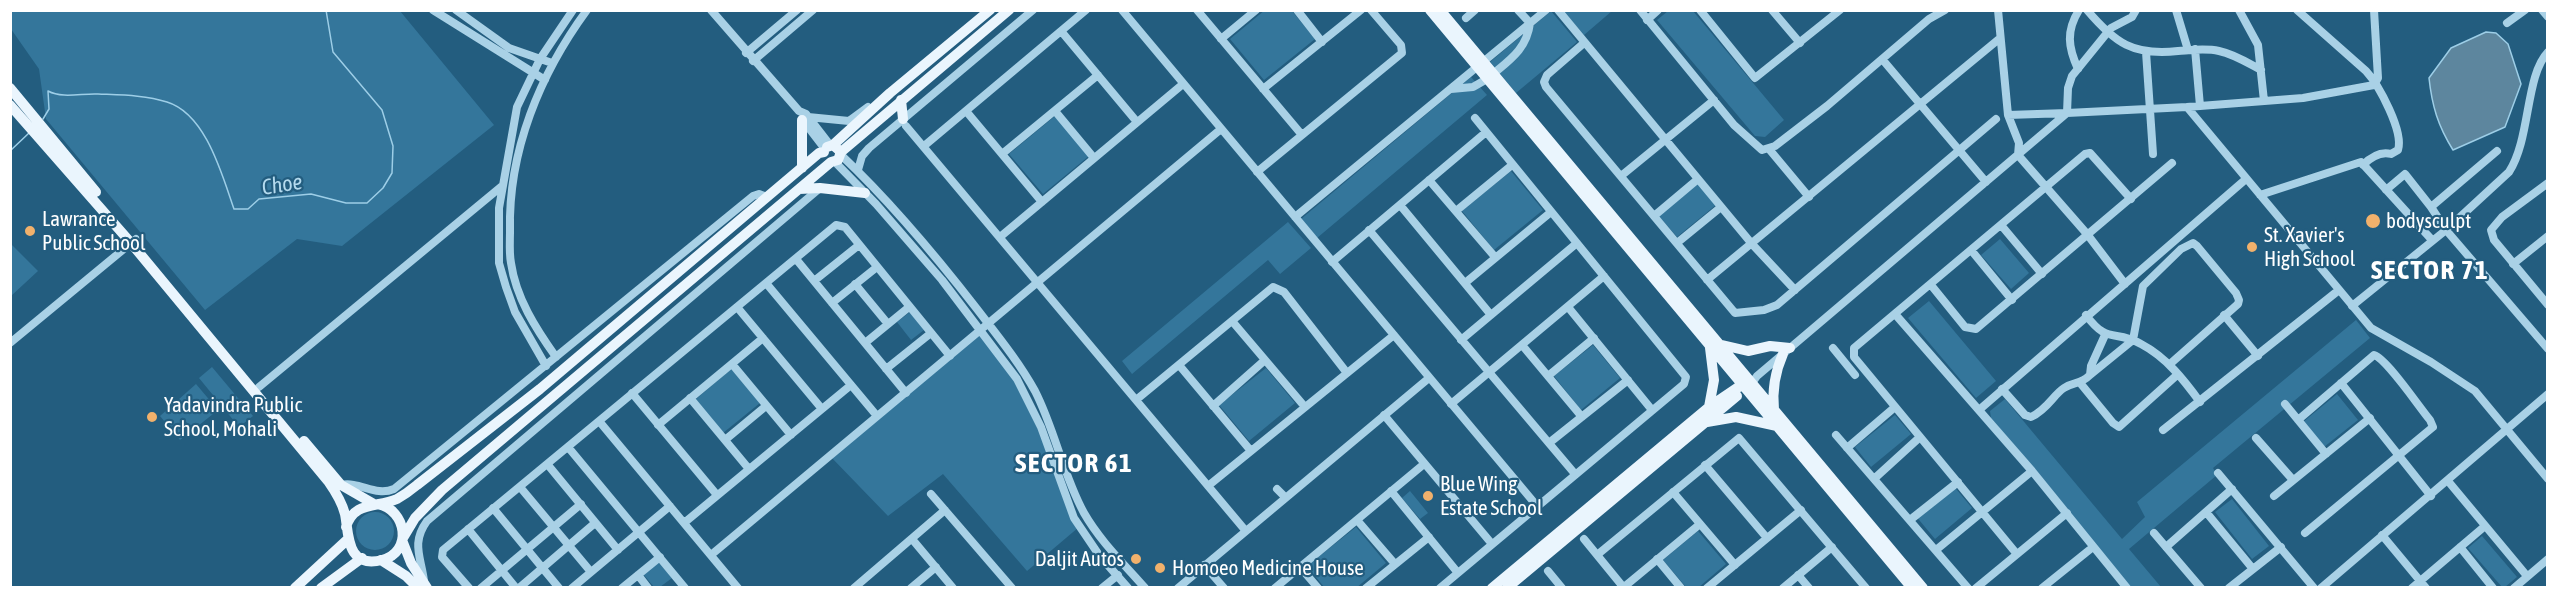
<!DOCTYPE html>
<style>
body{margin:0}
#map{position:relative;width:2558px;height:598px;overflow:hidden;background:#235d7f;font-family:"Asap Condensed",sans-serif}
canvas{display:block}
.frame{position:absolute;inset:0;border:12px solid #fff;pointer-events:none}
</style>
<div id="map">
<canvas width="2558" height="598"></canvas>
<div class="frame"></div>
</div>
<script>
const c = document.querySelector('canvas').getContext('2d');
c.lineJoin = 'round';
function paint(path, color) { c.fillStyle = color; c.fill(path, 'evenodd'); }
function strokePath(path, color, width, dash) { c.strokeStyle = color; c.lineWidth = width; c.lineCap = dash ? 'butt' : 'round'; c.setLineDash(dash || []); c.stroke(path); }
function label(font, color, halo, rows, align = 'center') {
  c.font = font + ' "Asap Condensed",sans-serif'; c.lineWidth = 4.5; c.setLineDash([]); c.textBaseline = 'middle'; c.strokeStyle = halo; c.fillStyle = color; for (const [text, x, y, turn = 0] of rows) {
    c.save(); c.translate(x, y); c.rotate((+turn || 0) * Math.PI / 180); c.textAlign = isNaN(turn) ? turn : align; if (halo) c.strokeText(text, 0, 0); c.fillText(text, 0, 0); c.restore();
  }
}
paint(new Path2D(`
 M1265 10 1292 11 1315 39 1264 80 1230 39Z
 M10 11H400L494 125 342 246 297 239 205 310 46 119 39 69 11 29Z
 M1551 11 1577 42 1516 93 1490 62Z
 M1563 11H1612L1584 35Z
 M1668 11H1693L1784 120 1765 137 1755 136 1657 20Z
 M1471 77 1487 95 1317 238 1301 219Z
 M1055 116 1089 156 1043 194 1009 154Z
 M1511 171 1543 210 1494 250 1462 211Z
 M1698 183 1716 205 1677 237 1658 215Z
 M1288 222 1311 248 1280 274 1268 260 1132 374 1122 361Z
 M2000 239 2029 273 2011 289 1981 255Z
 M11 244 38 271 11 296Z
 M1929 301 1996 381 1976 398 1908 318Z
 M910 312 924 330 911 340 897 322Z
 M2356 320 2370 338 2213 468 2217 475 2129 549 2161 587H2130L1991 418 1990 411 2005 399 2122 539 2145 517 2137 502Z
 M981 330 1017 379 1079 527 1027 571 943 474 888 516 830 456Z
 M1593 345 1620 378 1581 410 1554 376Z
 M212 367 253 416 239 427 199 378Z
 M1266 368 1295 403 1249 441 1219 405Z
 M731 369 760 403 723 433 695 400Z
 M196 384 218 410 193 430 181 416 192 431 180 440 160 416Z
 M2337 394 2358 420 2324 447 2303 422Z
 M1895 415 1911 434 1871 467 1855 447Z
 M1952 484 1972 508 1935 539 1915 515Z
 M1410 491 1428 513 1420 519 1402 498Z
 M2232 499 2269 546 2252 559 2215 512Z
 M356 531a19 19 0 1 1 38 0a19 19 0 1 1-38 0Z
 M1356 527 1386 563 1356 588 1324 587 1307 566Z
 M1698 531 1726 564 1699 587H1686L1663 560Z
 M2482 536 2517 577 2505 587H2502L2468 548Z
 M658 562 672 578 660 587H654L643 574Z`), '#34769b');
const water = new Path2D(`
 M2486 32 2496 33 2508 44 2521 84 2505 127 2453 150C2438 126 2432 106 2429 78L2451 48Z`);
paint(water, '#5d869e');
strokePath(water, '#9dcee7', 1.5);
strokePath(new Path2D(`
 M43 119 49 109 48 91C63 99 82 93 98 94 121 95 145 95 167 102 206 114 222 175 234 209H248L259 199 311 194 346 203H367L383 188 392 173 393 146 382 110 333 52 326 10
 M10 151 29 133`), '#9dcee7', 1.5);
strokePath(new Path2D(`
 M433 10 545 80
 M456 10 509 48 552 63
 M711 10 799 111 806 114 830 145
 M1122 10 1537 506
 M1197 10 1302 135
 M1297 10 1322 42
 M1558 10 1752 244 1795 290
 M1640 10 1734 125 1762 150 1775 146 1827 106 1929 19 1945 10
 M1700 10 1755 78 1840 10
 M1772 10 1800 43
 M1998 10 2008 115 2067 113 2068 88 2072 76 2111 28 2132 17 2136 10
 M2087 10C2115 43 2133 56 2178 51 2192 50 2205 48 2219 51 2234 54 2248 63 2261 70
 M2176 10 2188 50
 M2239 10 2258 45 2264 101
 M2297 10 2366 71C2379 85 2404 132 2398 150L2391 154C2380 151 2371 157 2363 165
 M2542 10 2548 17
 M1466 18 1475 10
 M1647 20 1658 10
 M2507 23 2525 10
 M1061 31 1137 122
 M1221 39 1256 10
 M1584 43 1547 75 1544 82 1546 87 1735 313 1764 310 1777 305 1996 119
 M2195 49 2200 106
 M2146 52 2153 154
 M746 53 797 10
 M1882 59 1986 182
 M753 61 813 10
 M2078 69C2068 47 2066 31 2079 10
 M1493 74C1511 59 1527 48 1530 23L1518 10
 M1263 89 1361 10
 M1451 89 1473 87 1487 79
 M2187 107 2303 98 2374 85 2378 78 2374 10
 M966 111 1042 202
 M1055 111 1094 158
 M2008 115 2019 143 2018 155 2087 234 2125 284
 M808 117 849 121 868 107
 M802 119 825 149
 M906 126 1245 530
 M924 146 1086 10
 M1769 149 1809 197
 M2497 151 2431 207 2446 230 2548 349
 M1002 154 1098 75
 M841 155C891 202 935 255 977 309 997 335 1019 362 1035 391 1055 430 1063 475 1084 513 1100 541 1124 564 1145 588
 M835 162 876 204 942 280 1017 379 1041 427 1074 518 1099 555 1128 588
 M858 170 862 156 869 148 1033 10
 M1257 172 1402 53 1401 45 1371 10
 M1621 176 1714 100
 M1429 180 1495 257
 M2548 183 2502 217 2491 230 2494 240 2548 305
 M2386 190 2405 174 2431 207
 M2260 195 2361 162 2432 240
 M1400 205 1491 315
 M1456 211 1512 165
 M1654 216 1698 179
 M1295 217 1546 10
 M2001 225 2042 274
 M1369 230 1575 474
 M1000 237 1183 84
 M1677 243 1721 207
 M1971 250 2012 300
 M796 259 906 393
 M1332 262 1485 133
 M2513 264 2548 236
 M1707 280 1999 39
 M814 281 859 245
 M766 283 877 416
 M1465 283 1551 212
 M855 284 888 324
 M1931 285 1965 327 1976 329 2172 163
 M832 303 877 267
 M2352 306 2446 230 2509 172C2531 138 2525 76 2548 52
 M737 307 822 409
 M1568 307 1652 410
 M1895 314 2032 471 2127 588
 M2086 315C2108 345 2114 329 2141 344 2166 357 2184 380 2200 402
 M2224 315 2258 356
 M1232 321 1305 407
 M2105 335 2091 366 2090 375 2133 340 2143 286 2181 249 2193 243 2197 246 2236 293 2239 300 2238 304 2170 364
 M1461 340 1577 243
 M10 343 136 239
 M865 343 909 307
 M1522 345 1582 417
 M1833 348 1855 375
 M556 357C536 329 516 298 511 263 509 253 510 241 510 231 508 151 540 74 587 10
 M732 364 791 435
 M1179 365 1251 451
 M546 366 515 312 506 287 499 263V208L517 107 540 59 573 10
 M886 369 931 333
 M1548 376 1594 338
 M1752 383 1757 376 2067 113 2187 107 2371 328 2431 362 2475 391 2548 479
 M2341 383 2431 496
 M2081 384 2113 423 2119 427 2177 375
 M259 387 502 186
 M2002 389 2025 415 2031 417C2048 409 2053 395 2064 388 2075 381 2080 385 2090 375
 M632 393 717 495
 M690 398 749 469
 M1136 400 1273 287 1284 292 1347 373
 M1451 404 1604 276
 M2285 404 2326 454
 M1213 406 1265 360
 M1979 410 2246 179
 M1384 415 1492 544
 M2298 420 2374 355C2387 359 2419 407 2430 420L2433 427 2305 533
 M599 421 738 588
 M658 425 763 338
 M2163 430 2339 290
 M1836 435 1968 588
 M2256 438 2293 480
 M725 440 766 406
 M1549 443 1628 380
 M568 447 685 588
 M1847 448 1895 407
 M548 465 618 550
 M1705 465 1767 538
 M2218 473 2314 588
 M1875 478 1920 437
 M2448 481 2527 576
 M341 485C360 481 375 497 394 489L753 196 759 194 767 197
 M1208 486 1394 335
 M520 487 591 572
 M1277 489 1285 497
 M1391 491 1458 573
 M1673 492 1735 565
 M931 494 1012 588
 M2274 496 2370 418
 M493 508 559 588
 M2206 512 2253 569
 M1357 520 1395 564
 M1910 520 1958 482
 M684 523 851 385
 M468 529 516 588
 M2154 533 2201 588
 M2382 535 2426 588
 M912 539 953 588
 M1584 539 1624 588
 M2166 547 2232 489
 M2460 547 2493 588
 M1936 550 2032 471
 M2016 553 1859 363 1854 357V348L2085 154 2090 153 2131 199
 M711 555 1221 129
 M1597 555 1739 438 1866 588
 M1657 559 1681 588
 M1204 565 1224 588
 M1300 567 1318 588
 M1548 571 1562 588
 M638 575 648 588
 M1798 575 1809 588
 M424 581C421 557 411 543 427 521L820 188
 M1624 587 1700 524
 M469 588 442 557 443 550 836 225 845 227 950 356
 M481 588 581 504
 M519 588 595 523
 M572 588 670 506
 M622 588 660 557
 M854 588 945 510
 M911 588 936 567
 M1102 588 1118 575
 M1178 588 1429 378
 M1275 588 1424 464
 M1366 588 1429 537
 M1440 588 1684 384 1686 377 1475 118
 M1707 588 1801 510
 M1783 588 1832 547
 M1976 588 2067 513
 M2042 588 2093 547
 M2229 588 2281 547
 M2321 588 2548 394
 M2412 588 2485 526
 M2514 588 2548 559`), '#a9d1e6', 8);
strokePath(new Path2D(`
 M1430 10 1912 588
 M1440 10 1923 588
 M10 88 96 192
 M901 100 903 119
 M10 105 131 243 328 481C335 491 342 502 345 514 349 534 346 569 382 560 413 552 407 510 378 504
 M827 147 833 145 890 93 990 10
 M841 152 1009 10
 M802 168V120
 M799 189 820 188 865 193
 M1722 345 1748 351 1770 346 1790 348
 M1709 407 1714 380 1710 348
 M1774 410C1772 390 1775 372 1783 354
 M1707 422 1736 417 1777 426
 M304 441 341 485 374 504
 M346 527C354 501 376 508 397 499 404 495 411 490 417 485L540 389 819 153 824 152
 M403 538 415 518 442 490 831 162 838 160 841 152 833 145
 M402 540 411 563 427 588
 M381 560 406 576 418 588
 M295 588 347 540
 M321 588 362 558
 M1492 588 1709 407 1746 382
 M1507 588 1737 396`), '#eaf5fd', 10);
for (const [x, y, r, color] of [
 [2373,221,8,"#f1b16c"],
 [30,231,6,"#f1b16c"],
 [2252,247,6,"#f1b16c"],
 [152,417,6,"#f1b16c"],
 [1428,496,6,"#f1b16c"],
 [1136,559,6,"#f1b16c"],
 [1160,568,6,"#f1b16c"]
]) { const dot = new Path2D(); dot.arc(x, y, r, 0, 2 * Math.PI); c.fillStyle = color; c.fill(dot); strokePath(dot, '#235d7f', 2); }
label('21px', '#fff', '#235d7f', [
 ["Lawrance",42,219],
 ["Public School",42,243],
 ["bodysculpt",2386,221],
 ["St. Xavier's",2264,235],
 ["High School",2264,259],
 ["Yadavindra Public",164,405],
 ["School, Mohali",164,429],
 ["Blue Wing",1440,484],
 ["Estate School",1440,508],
 ["Daljit Autos",1124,559,"right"],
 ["Homoeo Medicine House",1172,568]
], 'left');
label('italic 22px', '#b4daee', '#235d7f', [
 ["Choe",282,185,-9]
]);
c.letterSpacing = '1.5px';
label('bold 27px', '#fff', '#235d7f', [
 ["SECTOR 71",2430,270],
 ["SECTOR 61",1074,463]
]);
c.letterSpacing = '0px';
</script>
